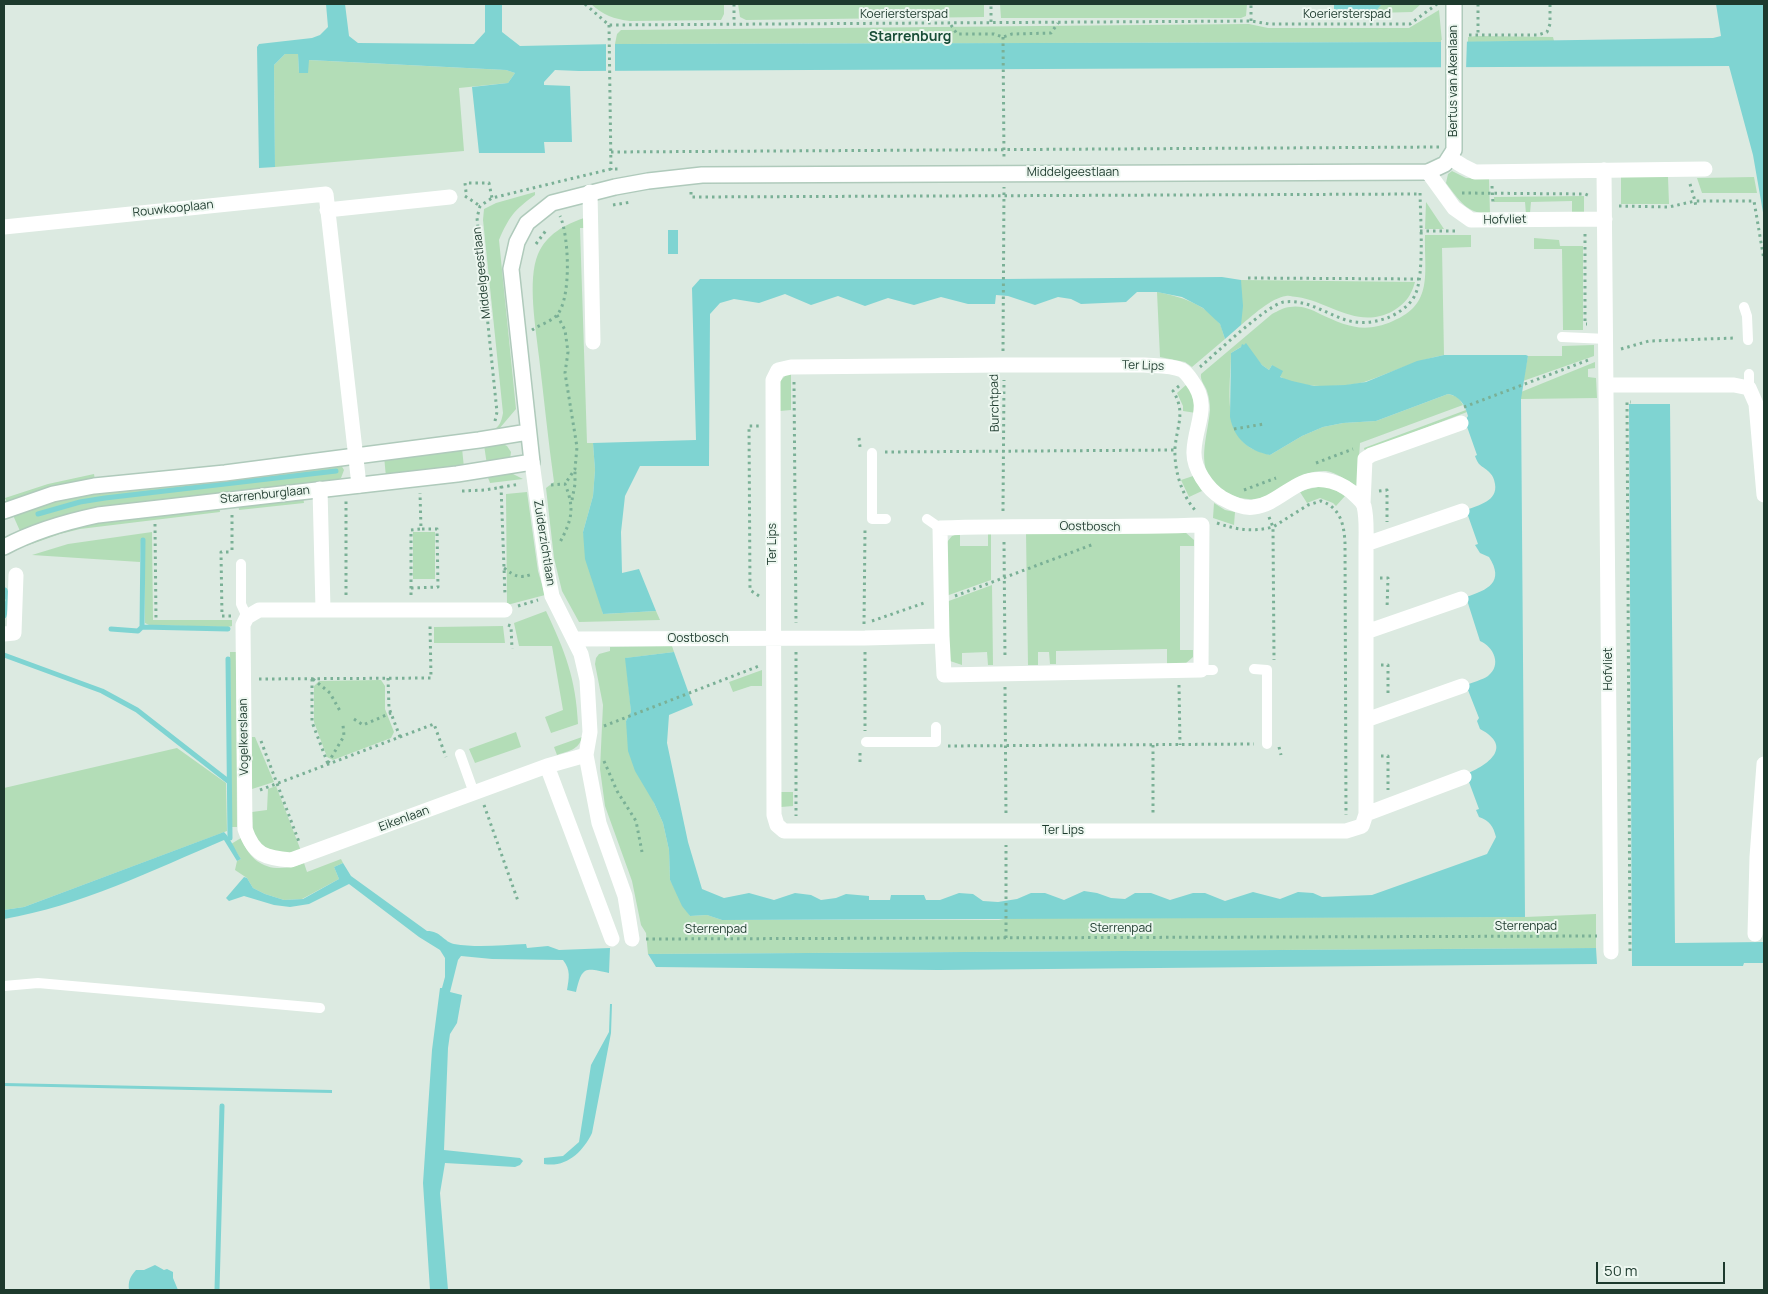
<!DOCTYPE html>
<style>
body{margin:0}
#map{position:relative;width:1768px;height:1294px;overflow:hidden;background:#dceae1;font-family:Manrope,sans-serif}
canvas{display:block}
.frame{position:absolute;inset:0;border:5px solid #1d3a2d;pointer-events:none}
.scale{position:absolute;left:1596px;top:1262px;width:129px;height:22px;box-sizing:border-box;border:2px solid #1d3a2d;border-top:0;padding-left:6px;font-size:15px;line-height:18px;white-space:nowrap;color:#1d3a2d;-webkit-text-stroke:4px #edf7f0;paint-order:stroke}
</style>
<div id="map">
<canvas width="1768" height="1294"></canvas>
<div class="frame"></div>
<div class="scale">50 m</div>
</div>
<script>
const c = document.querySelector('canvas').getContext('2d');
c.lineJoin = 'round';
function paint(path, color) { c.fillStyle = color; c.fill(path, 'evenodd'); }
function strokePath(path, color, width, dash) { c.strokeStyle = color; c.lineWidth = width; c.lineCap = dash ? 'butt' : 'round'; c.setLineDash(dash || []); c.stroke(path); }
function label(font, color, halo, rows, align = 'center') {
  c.font = font + ' Manrope,sans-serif'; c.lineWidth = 4; c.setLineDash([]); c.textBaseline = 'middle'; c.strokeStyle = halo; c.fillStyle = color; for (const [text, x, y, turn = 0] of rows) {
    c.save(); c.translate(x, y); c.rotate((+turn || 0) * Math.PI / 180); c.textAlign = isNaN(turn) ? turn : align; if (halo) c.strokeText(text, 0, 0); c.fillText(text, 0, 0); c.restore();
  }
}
paint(new Path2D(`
 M591 4H724V14L721 20 630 21C614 19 603 15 591 4Z
 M738 4H984V17L746 20 740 17Z
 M1000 4H1247L1246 16 1241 18H1001Z
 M1382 4H1421L1412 12 1374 13Z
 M1439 10 1442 42 615 44 617 34 621 30 1249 24 1268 28H1409Z
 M1477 36 1553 37 1554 41 1468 42V37Z
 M285 54H298L299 73H308V60L506 70 515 73 508 83 459 88 464 151 275 167 274 65Z
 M1452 171 1466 178 1489 179 1490 214C1467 214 1459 200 1446 183L1448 174Z
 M1621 177H1668L1669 204H1621Z
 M1754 177 1757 193H1702L1697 178Z
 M535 192V195C514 210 509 217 499 240L516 409 499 429 490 432C499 427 501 424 503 413L483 220 484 209 496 203Z
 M1584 196V213H1572V201L1531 202 1530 213 1526 214 1525 202H1494V197Z
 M1426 202 1444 229H1425Z
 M584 218 585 228H580L587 443H593L595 470 593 496 583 532 603 614 656 611 660 620 579 622 562 591 554 558 546 488 554 482C548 440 544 398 539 357 536 329 527 280 538 254 547 234 564 225 584 218Z
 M1425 235H1471V247L1442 248 1444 355C1416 360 1393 372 1367 381 1348 388 1298 389 1281 377 1277 375 1274 369 1272 365L1269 370 1262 365 1244 345 1231 353C1231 381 1222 427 1248 446 1254 451 1263 452 1270 455L1302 436 1323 427 1343 423 1376 421 1448 394 1458 397 1463 405 1360 443 1357 486C1349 482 1336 472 1326 471 1299 470 1287 488 1264 497 1253 501 1241 499 1230 495 1191 476 1207 443 1210 410 1210 404 1209 397 1207 391 1205 385 1200 381 1201 374L1272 314C1278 311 1284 307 1290 307 1300 305 1311 309 1320 314 1346 326 1364 334 1393 321 1434 304 1424 273 1425 235Z
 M1534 238 1559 240 1560 246H1583V330H1563L1562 249H1534Z
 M1241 280 1415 282C1411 296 1406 303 1393 311 1357 330 1331 302 1297 297 1294 297 1289 295 1286 296 1271 298 1252 316 1241 325Z
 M1157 292C1179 296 1206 304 1220 324 1222 328 1223 334 1225 339L1192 367 1185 362 1160 357Z
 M1594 345V356L1523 381 1528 356H1562V346Z
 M1595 362V368L1588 369V377L1596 378 1597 398 1521 399V392Z
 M791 373V410L780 411V381L787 374Z
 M1187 384 1192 392 1196 413 1183 411V406L1177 393Z
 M1466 410 1467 412 1365 451 1364 448Z
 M501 443 507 446 511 452 510 459 487 465 484 445Z
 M462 448 464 468 386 477 384 456Z
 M341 465 344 470 341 478 335 482 51 520 20 531 12 513 76 493Z
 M511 473 523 479 490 483 487 475Z
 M94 474 95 480 8 504 5 498 48 484Z
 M1193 476 1202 491 1189 497 1181 480Z
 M1327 485 1345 496 1336 506 1333 503 1320 498 1307 503 1300 492 1308 489Z
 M527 492 538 571 545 595 507 605 506 494Z
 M303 496 304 503 239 510 238 503Z
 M1214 503 1225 510 1235 512 1234 525 1213 518Z
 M219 505 220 512 80 529 60 534 26 546 23 540 75 524Z
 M152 532 153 620H232V626L228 627 149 625 145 623V539H141L140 562 32 555 68 544Z
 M413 532H435V579H413Z
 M1185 532 1194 540V546H1180V650H1193V657L1185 664H1167V649L1056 651V664H1050L1049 652H1038V665H1028L1026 533Z
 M960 533V546H988V533L991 534V580L946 596 947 542 952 536Z
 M992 585 993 665H988L987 652 962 653V665L950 661 946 602Z
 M546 611C565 651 576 679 578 724L551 733 545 717 563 710 552 646H519L514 623Z
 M503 626 505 643H434V627Z
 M672 646 674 652 626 658 631 712 626 721 654 803 663 823 669 850 670 880 690 916 707 915 722 920H999L1009 918 1525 917 1596 914V948L648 954 646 933 641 925 632 881 605 806 600 769 603 705 595 664 596 658 599 654 610 651V647Z
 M230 652H236L237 827H231Z
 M762 670V686H751L733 692 729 682Z
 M381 680 385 686V709L394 732 391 738 333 760 327 757 314 722V686L319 681Z
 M516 732 521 747 475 763 469 749Z
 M252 737H255L274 782 252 789Z
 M582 737C579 750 568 751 557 755L554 747Z
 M177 748 226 783 227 831 24 907 4 910V788Z
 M276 786 301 851 285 855 262 848 253 832 252 812 267 810 268 789Z
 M781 792H793V806L781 807Z
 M241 838C253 868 275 874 304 863L307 872 341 859 343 863 334 867 339 879 302 899 284 900 265 894 253 888 247 878 235 870 237 861 241 859 231 844Z`), '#b3ddb7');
paint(new Path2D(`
 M326 4H345L349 36 358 43 474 44 485 32V4H502V32L520 46 615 44 1442 42 1713 38 1721 36 1716 4H1764V218L1753 155 1729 66 579 71 555 70 544 82V85L570 86 572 142H544L545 153H479L472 87 508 83 515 73 506 70 309 60 308 73H299L298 54H285L274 65 275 167 259 168 257 47 259 44 312 38 320 35 328 27Z
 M1334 4 1342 5 1344 4H1382L1374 13H1334Z
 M668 230H678V254H668Z
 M1222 277 1241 280 1243 306 1241 325 1225 339 1220 324 1203 308 1182 297 1157 292H1137L1126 302 1081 304 1071 299 1058 297 1035 305 1008 296 996 295 995 304H968L941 297 914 305 888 298 865 306 838 296 811 305 785 294 759 303 734 299 720 303 710 314 709 466H640L625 496 621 532 622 573 639 569 656 611 603 614 585 559 583 532 593 496 595 470 593 443 696 440 692 288 700 279H1004Z
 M1246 343 1262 365 1269 370 1272 365 1283 371 1280 377 1292 381 1314 386 1345 385 1366 382 1417 361 1444 355H1526L1528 356 1521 399 1525 917 722 920 707 915 690 916 682 906 670 880 669 850 663 823 654 803 635 771 628 751 626 721 631 712 625 658 674 652 693 705 669 715 667 743 688 842 702 889 724 898 749 893 774 900 795 893 811 895 821 900 836 898 846 894 869 896V900H890L891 895H924L926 900H940L959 893 973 894 983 901 998 902 1017 899 1031 893H1045L1064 900 1084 891 1097 893 1111 898 1125 899 1135 893H1151L1170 900 1193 893H1205L1225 901 1253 892 1280 899 1298 892 1313 893 1322 897 1372 895 1487 854 1496 837C1493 826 1490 821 1479 817L1476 810 1479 809 1466 774C1488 765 1514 747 1480 729L1477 721 1479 718 1466 685C1473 682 1482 680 1488 676 1502 665 1494 647 1480 641L1466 597C1488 590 1505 582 1489 557L1480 553 1475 545 1478 544 1466 510C1479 505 1498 501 1495 484 1494 479 1493 476 1490 473 1483 465 1479 468 1475 456L1477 455 1465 421 1468 416C1465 405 1460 396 1448 394L1376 421 1343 423 1323 427 1302 436 1270 455C1249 451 1234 439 1230 417L1231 353 1241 347 1242 344 1244 345Z
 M1629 404H1670L1675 943 1764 942V963H1744L1743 966H1632Z
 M224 832C231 839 235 850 241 859L237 861 224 840C153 870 80 906 4 919V910L24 907Z
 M343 863 351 876 427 931C441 931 444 942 454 944 477 948 503 945 526 944L527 948 548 946 559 950 610 948 609 973C584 967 582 967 576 992L567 990C569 978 571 970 563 960L492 959 461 956 458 960 450 992 462 995 457 1023 450 1034 448 1048 444 1150 520 1158 523 1161 520 1165 515 1167 445 1163 440 1193 448 1290H430L423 1183 432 1050 440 988H442L445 977V958L440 950 419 937 349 884 309 904 290 907 274 905 244 896 229 901 226 898 244 877 247 878 253 888 265 894 284 900 303 899 339 879 334 867Z
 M1596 948 1597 964 938 970 656 967 648 954Z
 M610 1004H612L611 1033 592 1133C583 1152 566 1168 544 1164V1158L563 1156 579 1142 591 1065 609 1032Z
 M4 1083 332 1090V1093L4 1086Z
 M155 1265 164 1270 167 1269 173 1272V1278L178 1290H129C128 1281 130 1277 136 1270H144Z`), '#7fd4d2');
paint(new Path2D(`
 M1467 39 1466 70H1441V40Z
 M615 41V73H606V42Z`), '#dceae1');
strokePath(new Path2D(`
 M38 514 80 502 105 498 336 471
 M143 540 142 627 228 629
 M4 616 8 600 5 590
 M111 629 138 631 142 627
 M4 655 102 691 137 710 228 781
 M228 659 230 838
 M217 1290 222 1106`), '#7fd4d2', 5);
const secondary = new Path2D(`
 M4 511 53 494 94 486 225 473 479 440 528 432
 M4 547C34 531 65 522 98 515L457 474 532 462 511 269 517 242 527 223 552 203 615 187 648 181 702 175 1428 172 1445 164 1454 150V4`);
strokePath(secondary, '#afcabb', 18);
strokePath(new Path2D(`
 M585 4 609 25 1251 21 1269 24H1410L1437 4
 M734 4V23
 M1478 4V35
 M1251 21V4
 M991 22V4
 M609 25 611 170
 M951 25 957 34H994L1003 37 1012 34 1051 33 1058 23
 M1469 35H1538L1547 32 1550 24V4
 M1003 37 1004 159
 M611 152 1439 147
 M1690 184 1695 201H1754L1764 260
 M1492 186 1493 204
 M466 192 465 183H489L492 198
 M691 192V197L1420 194
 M1462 193 1585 194 1590 196
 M465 196 480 206
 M613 205 631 202
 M1619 206 1669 207 1695 201 1696 208
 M1420 231H1459
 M1585 234V324H1587
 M536 244 547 229
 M1248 278 1419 279
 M557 315 565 330 568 352 565 373 577 447 575 469 565 484
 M532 330C539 325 550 322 556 316 572 301 569 235 560 216
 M1621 349 1649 341 1736 338
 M1003 351 1004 187
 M1200 367C1215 354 1268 304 1284 302 1306 299 1325 313 1346 320 1359 324 1373 323 1387 318 1397 314 1410 306 1415 295 1425 275 1420 213 1420 189
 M794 382 796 623
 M1179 386 1173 391C1186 412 1177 425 1175 448 1174 469 1181 494 1195 510
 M1464 407 1591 359
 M495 421 497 412 477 218 480 206 492 198 611 169H618
 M1234 429 1264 424
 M859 438 860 447
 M885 452 1176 450
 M1316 463 1353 449
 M551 485 565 484C575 509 572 520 559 544
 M501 486 505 595
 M1244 490 1276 478
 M462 491 485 490 520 484
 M1379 491 1387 490V522
 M572 500 575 484V469
 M1003 511 1004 380
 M232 515V552H234
 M1269 517 1273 527 1274 660
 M1217 523C1237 530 1253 532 1273 527L1308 505 1321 501C1341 508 1344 525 1345 543L1346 815
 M155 524 156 619
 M1004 542 1005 659
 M504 568C515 576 519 579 532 574
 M1380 578H1388L1387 609
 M411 588 438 587 437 529H421
 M346 595V501
 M411 595V530L421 529 420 493
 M759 596 750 590 749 426H759
 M955 596 1094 544
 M518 606 538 600
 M231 616H222L221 552H232
 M872 621 927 602
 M864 624 865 530
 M508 625 511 626 512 649
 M796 652V816
 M865 652V731
 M1381 665H1388V697
 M388 678 389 708 400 737
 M259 679 431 678 430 625
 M312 679V722L328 764
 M313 679 330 693 340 711
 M1179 685 1180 745
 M1005 687 1006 816
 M354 719 363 725 391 713
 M604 726 759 666
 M261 741 299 842
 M1153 745V815
 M948 746 1254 744
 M1279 747 1281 755
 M1381 756H1388V790
 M604 761 617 791 636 821 642 852
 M860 762V753
 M328 763 344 736 343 725
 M260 790 434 724 446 757
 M484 805 518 901
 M1006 938V845
 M646 939 1597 936
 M1630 951 1627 402H1631`), '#7ab096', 3, [2.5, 4]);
strokePath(new Path2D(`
 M1744 307 1747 316 1748 340
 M1562 337 1607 339
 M1749 374V388
 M872 453V519H886
 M927 519 940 528
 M241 564V604L247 617
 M1254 669 1267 670V744
 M1201 670H1213
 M866 742H936V727
 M460 754 474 793
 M4 986 38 983 320 1008`), '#fff', 10);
strokePath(new Path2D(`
 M1450 158 1463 166 1475 172 1705 169
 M1604 170 1611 952
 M1428 172 1454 208 1471 220 1605 219
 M590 192 593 342
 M327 210 450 197
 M4 227 326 194 359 485
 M1003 365H1144C1156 366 1171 365 1182 370 1186 372 1190 378 1192 381 1211 406 1195 424 1194 451 1193 468 1207 489 1222 498 1231 503 1244 509 1254 507 1272 505 1286 490 1302 483 1321 475 1343 482 1357 497 1360 500 1363 502 1364 506 1367 518 1366 532 1366 544V814L1362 826 1346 831H784L777 825 774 815 773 380 778 370 791 367Z
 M1607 385H1734L1749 388 1756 404 1764 495
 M532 462 546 565 552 596 581 654 587 680 590 732 586 755 599 823 625 896 632 939
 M320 489 323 609
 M1363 504 1365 459 1371 455 1461 423
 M1366 544 1462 511
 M505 610H259L247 617 243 625 245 829C254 855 265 858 291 860L547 766 586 755
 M1366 632 1461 599
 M4 634 14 633 16 575
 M574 639 865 638 942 636 944 675 1201 670 1202 525C1115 528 1028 525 940 528L942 636
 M1366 720 1462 686
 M547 766 612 939
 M1366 814 1464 777
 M1755 934 1757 857 1764 764`), '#fff', 15);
strokePath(secondary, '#fff', 15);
label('12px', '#1d3a2d', '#edf7f0', [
 ["Koeriersterspad",904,15],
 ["Koeriersterspad",1347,15],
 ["Bertus van Akenlaan",1454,81,-90],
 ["Middelgeestlaan",1073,173],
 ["Rouwkooplaan",173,209,-6],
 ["Hofvliet",1505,220,-1],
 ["Middelgeestlaan",482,273,-96],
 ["Ter Lips",1143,366,2],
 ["Burchtpad",995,403,-91],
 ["Starrenburglaan",265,495,-6],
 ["Oostbosch",1090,527,1],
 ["Zuiderzichtlaan",544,543,81],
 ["Ter Lips",773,544,-90],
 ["Oostbosch",698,639],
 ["Hofvliet",1609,669,-90],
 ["Vogelkerslaan",244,737,-91],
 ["Eikenlaan",404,819,-20],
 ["Ter Lips",1063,831],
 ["Sterrenpad",1526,927],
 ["Sterrenpad",1121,929],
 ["Sterrenpad",716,930]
]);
label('bold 14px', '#184d37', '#edf7f0', [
 ["Starrenburg",910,37]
]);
</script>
